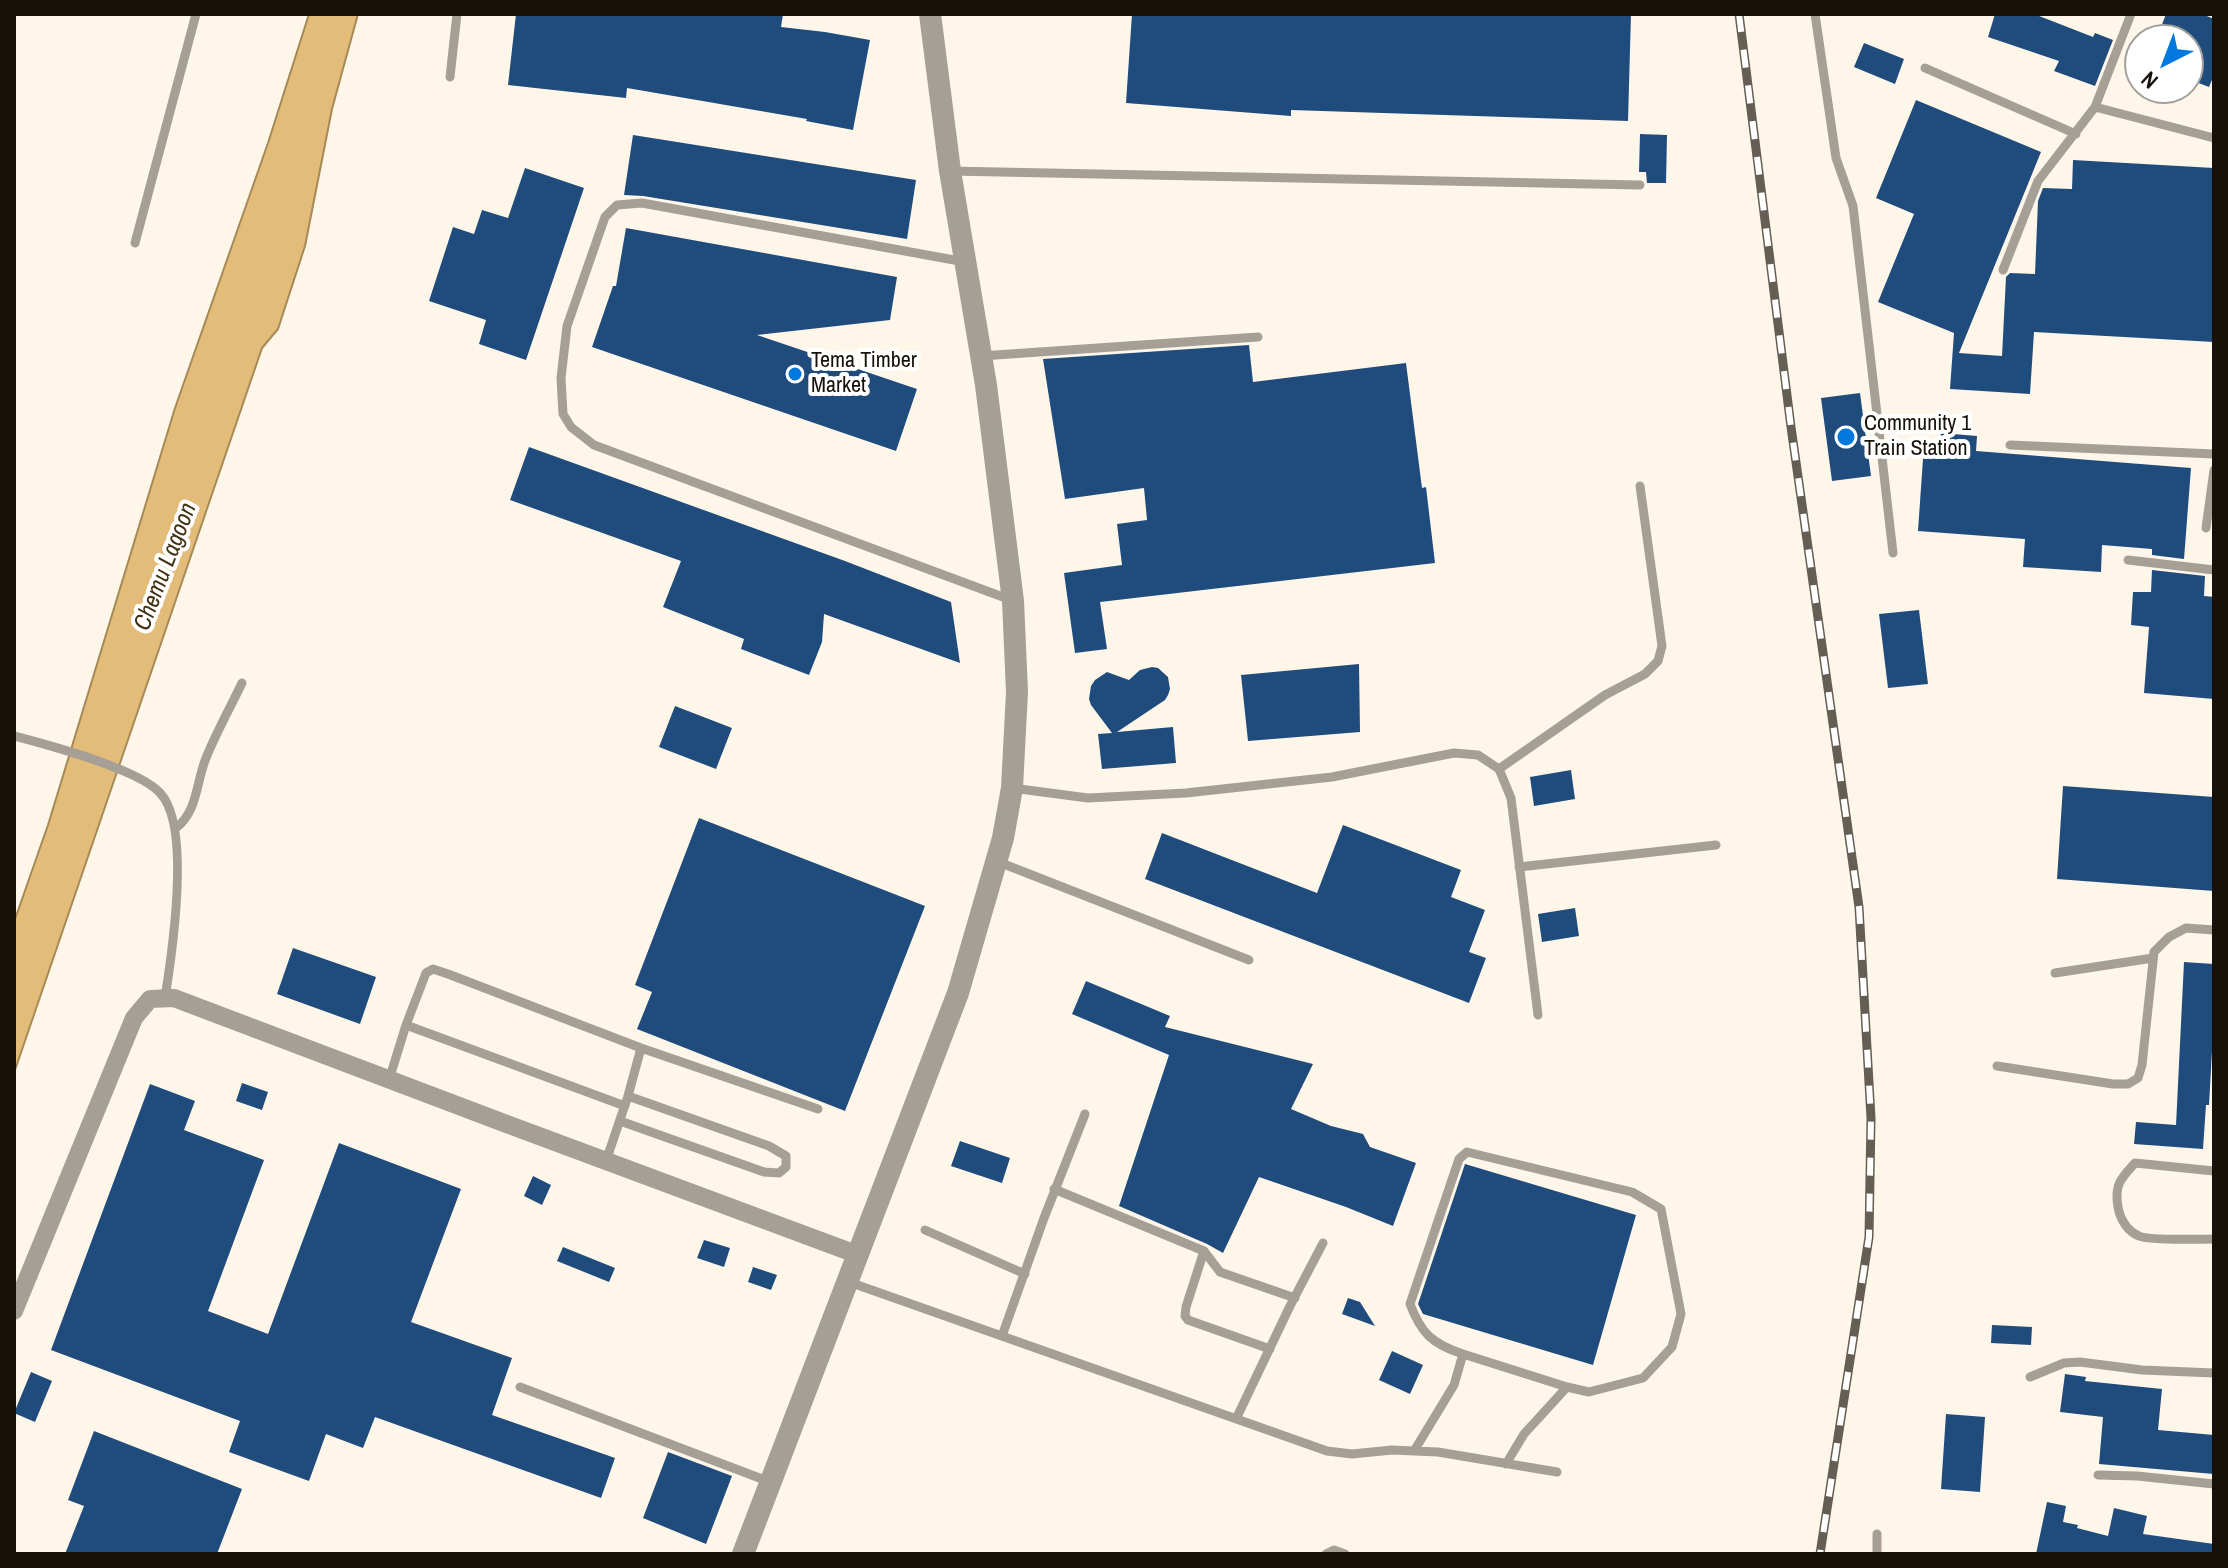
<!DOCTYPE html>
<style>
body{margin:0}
#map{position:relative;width:2228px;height:1568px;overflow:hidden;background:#fef7e9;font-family:"Archivo Narrow",sans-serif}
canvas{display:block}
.frame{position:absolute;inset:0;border:16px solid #161109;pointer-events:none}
.north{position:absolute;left:2124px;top:24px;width:80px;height:80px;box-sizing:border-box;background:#fff;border:2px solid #a2a09d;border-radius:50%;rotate:222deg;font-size:22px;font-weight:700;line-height:32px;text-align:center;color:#161109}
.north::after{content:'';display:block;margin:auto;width:28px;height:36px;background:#0078df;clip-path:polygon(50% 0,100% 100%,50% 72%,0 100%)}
</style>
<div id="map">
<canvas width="2228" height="1568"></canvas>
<div class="frame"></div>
<div class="north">N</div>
</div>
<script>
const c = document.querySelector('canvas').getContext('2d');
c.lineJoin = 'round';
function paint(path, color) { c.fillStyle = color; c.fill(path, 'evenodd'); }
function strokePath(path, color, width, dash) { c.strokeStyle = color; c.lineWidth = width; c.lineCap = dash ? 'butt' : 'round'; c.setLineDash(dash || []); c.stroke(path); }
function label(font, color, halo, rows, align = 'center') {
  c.font = font + ' "Archivo Narrow",sans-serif'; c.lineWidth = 8; c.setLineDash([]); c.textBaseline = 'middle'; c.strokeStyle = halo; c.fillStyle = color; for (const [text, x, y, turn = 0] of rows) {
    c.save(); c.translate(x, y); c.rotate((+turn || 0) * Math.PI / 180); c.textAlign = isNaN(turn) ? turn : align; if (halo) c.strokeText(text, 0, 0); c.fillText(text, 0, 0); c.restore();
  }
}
const water = new Path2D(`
 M309 14H358L332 109 305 246 278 329 262 348 14 1073V922L48 825 175 408 268 143Z`);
paint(water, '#e2bc78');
strokePath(water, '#a58957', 2);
paint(new Path2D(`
 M516 14H783L781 27 825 32 870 40 853 130 806 121 807 119 627 88 626 98 508 85Z
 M1132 14H1631L1628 121 1291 110V116L1126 103Z
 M1995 14H2034L2093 37 2095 33 2113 40 2095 86 2054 71 2059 61 1988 37Z
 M2166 14H2202L2214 19V75L2209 87 2188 79V40H2156Z
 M1864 43 1904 59 1895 84 1854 67Z
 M1916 100 2041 152 1959 353 2002 356 2006 277 2010 273 2035 274 2038 201 2043 188 2072 189 2073 160 2214 168V342L2034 332 2030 394 1950 389 1954 333 1878 302 1914 214 1876 198Z
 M1640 134 1667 135 1666 183H1647L1646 172H1639Z
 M633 135 916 180 907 239 643 196 624 195Z
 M525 168 584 188 526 360 479 344 486 320 429 301 453 227 474 234 482 210 508 218Z
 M626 228 897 277 890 320 757 335 917 389 896 451 592 347 613 286H616Z
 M1249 345 1253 382 1406 363 1422 488 1426 487 1435 563 1100 602 1107 649 1075 653 1064 573 1122 565 1117 524 1147 520 1144 488 1065 499 1043 359Z
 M1860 393 1871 476 1832 481 1821 398Z
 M1941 433 1977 436 1976 451 2191 468 2184 559 2152 555V549L2102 545 2101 572 2023 567 2025 539 1918 531 1924 444 1940 446Z
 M529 447 845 561 951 602 960 663 824 614 822 642 809 675 741 649 744 639 663 607 681 561 510 500Z
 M2152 570 2205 576 2204 596 2214 597V699L2144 693 2149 627 2131 625 2133 592H2151Z
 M1919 610 1928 684 1888 688 1879 614Z
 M1359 664 1360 732 1248 741 1241 675Z
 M1152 667 1158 668 1168 677 1170 689 1168 695 1165 700 1117 732 1173 727 1176 763 1102 769 1098 734 1112 733 1091 705 1089 699 1091 686 1095 680 1107 672 1129 680 1140 670Z
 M675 706 732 728 716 769 659 747Z
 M1571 770 1575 799 1534 806 1530 777Z
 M2063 786 2214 797V891L2057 879Z
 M699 818 925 906 845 1111 637 1029 652 992 635 985Z
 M1343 825 1461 870 1451 897 1485 910 1469 952 1486 958 1469 1003 1145 879 1162 833 1317 893Z
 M1575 908 1579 936 1542 942 1538 914Z
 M293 948 376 977 360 1024 277 994Z
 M2184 962 2214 964V1015L2209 1105H2206L2203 1149 2134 1144 2136 1122 2176 1125Z
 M1086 981 1170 1016 1165 1027 1313 1064 1291 1109 1331 1126 1363 1134 1370 1147 1416 1163 1393 1226 1346 1207 1259 1177 1223 1253 1207 1244 1119 1206 1169 1055 1072 1014Z
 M242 1083 268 1092 262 1110 236 1101Z
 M150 1084 195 1101 184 1130 264 1160 208 1311 268 1334 339 1143 461 1189 411 1322 512 1358 492 1415 615 1458 601 1498 375 1417 363 1448 326 1434 309 1481 229 1452 240 1421 51 1350Z
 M960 1141 1010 1158 1002 1183 951 1166Z
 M1465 1164 1636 1215 1593 1365 1423 1314 1418 1304Z
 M533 1176 551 1185 542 1205 524 1196Z
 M704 1240 730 1248 724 1267 697 1258Z
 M563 1247 615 1268 609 1282 557 1261Z
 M753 1267 777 1275 771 1290 748 1282Z
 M1348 1298 1360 1302 1375 1326 1342 1314Z
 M1992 1325 2032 1327 2031 1345 1991 1343Z
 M1392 1351 1423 1365 1410 1394 1379 1380Z
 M31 1372 52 1381 35 1422 14 1413Z
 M2065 1374 2086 1377 2085 1381 2162 1389 2158 1430 2214 1435V1474L2099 1464 2103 1417 2060 1412Z
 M1946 1414 1985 1417 1980 1492 1941 1489Z
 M94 1431 242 1489 217 1554H65L84 1506 68 1500Z
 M668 1452 732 1476 706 1544 643 1518Z
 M2047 1502 2066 1506 2063 1522 2078 1525 2077 1528 2108 1536 2114 1508 2147 1516 2143 1534 2214 1544V1554H2036Z`), '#1f4c7d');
strokePath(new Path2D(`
 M1815 14 1836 158 1853 206 1893 553
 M1925 68 2076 134
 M450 77 457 14
 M2095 107 2214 138
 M950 171 1640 185
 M135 243 196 14
 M965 262 642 203 617 205 605 217 567 326 561 378 563 414 571 427 594 445 1011 600
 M2003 270 2038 181 2095 107 2131 14
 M981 356 1258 337
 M2010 445 2214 454
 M2206 528 2214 470
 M2128 560 2214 570
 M14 736C48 745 140 769 161 794 191 828 172 954 165 998
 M1499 769 1605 695 1645 674 1658 661 1662 646 1640 486
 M1012 788 1088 798 1186 793 1332 777 1454 753 1478 755 1499 769 1511 798 1538 1015
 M176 828C198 811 196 782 206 758 216 733 230 708 242 683
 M996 861 1249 960
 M1519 867 1716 845
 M2055 973 2153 958
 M406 1025 625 1106
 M641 1048 818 1109
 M1997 1066 2113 1084H2128L2138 1078 2142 1065 2154 952 2169 937 2186 928 2214 930
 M389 1080 406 1025 426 973 433 969 448 974 641 1048 628 1096 606 1161
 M620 1121 764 1172 779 1173 786 1167V1156L769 1146 628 1096
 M2214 1171 2135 1163C2121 1178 2114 1185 2118 1207 2120 1219 2127 1231 2139 1236 2150 1241 2199 1239 2214 1239
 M1054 1189 1204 1251 1220 1272 1295 1298
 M925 1230 1025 1274
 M1204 1251 1186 1307 1185 1316 1188 1320 1270 1349
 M849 1282 1327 1451 1352 1454 1392 1450 1438 1452 1557 1472
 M1002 1336 1044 1218 1085 1114
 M1463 1354 1567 1387
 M2030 1377 2064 1363 2080 1362 2142 1370 2214 1373
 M520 1387 770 1482
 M1236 1419 1290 1306 1323 1243
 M1414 1451 1454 1385 1463 1354C1432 1344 1421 1333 1410 1304L1459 1159 1467 1152 1632 1192 1661 1209 1681 1314 1672 1347 1643 1378 1589 1392 1567 1387 1524 1434 1506 1464
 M2098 1475 2137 1476 2214 1484
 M1877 1534V1554
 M1326 1554 1334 1550 1345 1554`), '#a59f96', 9);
strokePath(new Path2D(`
 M14 1311 134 1018 150 999 174 998 504 1123 856 1254`), '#a59f96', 18);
strokePath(new Path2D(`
 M743 1554 958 993 1003 838 1012 788 1017 692 1013 601 986 385 950 171 930 14`), '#a59f96', 22);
const rail = new Path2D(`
 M1739 14 1791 427 1859 907 1871 1118 1869 1237 1820 1554`);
strokePath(rail, '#645e54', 9);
strokePath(rail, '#fff', 6, [18]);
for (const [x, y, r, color] of [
 [795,374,8,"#0078df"],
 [1846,437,10,"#0078df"]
]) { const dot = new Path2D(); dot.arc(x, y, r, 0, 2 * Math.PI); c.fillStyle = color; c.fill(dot); strokePath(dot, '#fff', 3); }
label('22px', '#161109', '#fff', [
 ["Tema Timber",811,361],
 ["Market",811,386],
 ["Community 1",1864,424],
 ["Train Station",1864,449]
], 'left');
label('italic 24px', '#423214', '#fff', [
 ["Chemu Lagoon",166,567,-69]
]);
</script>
